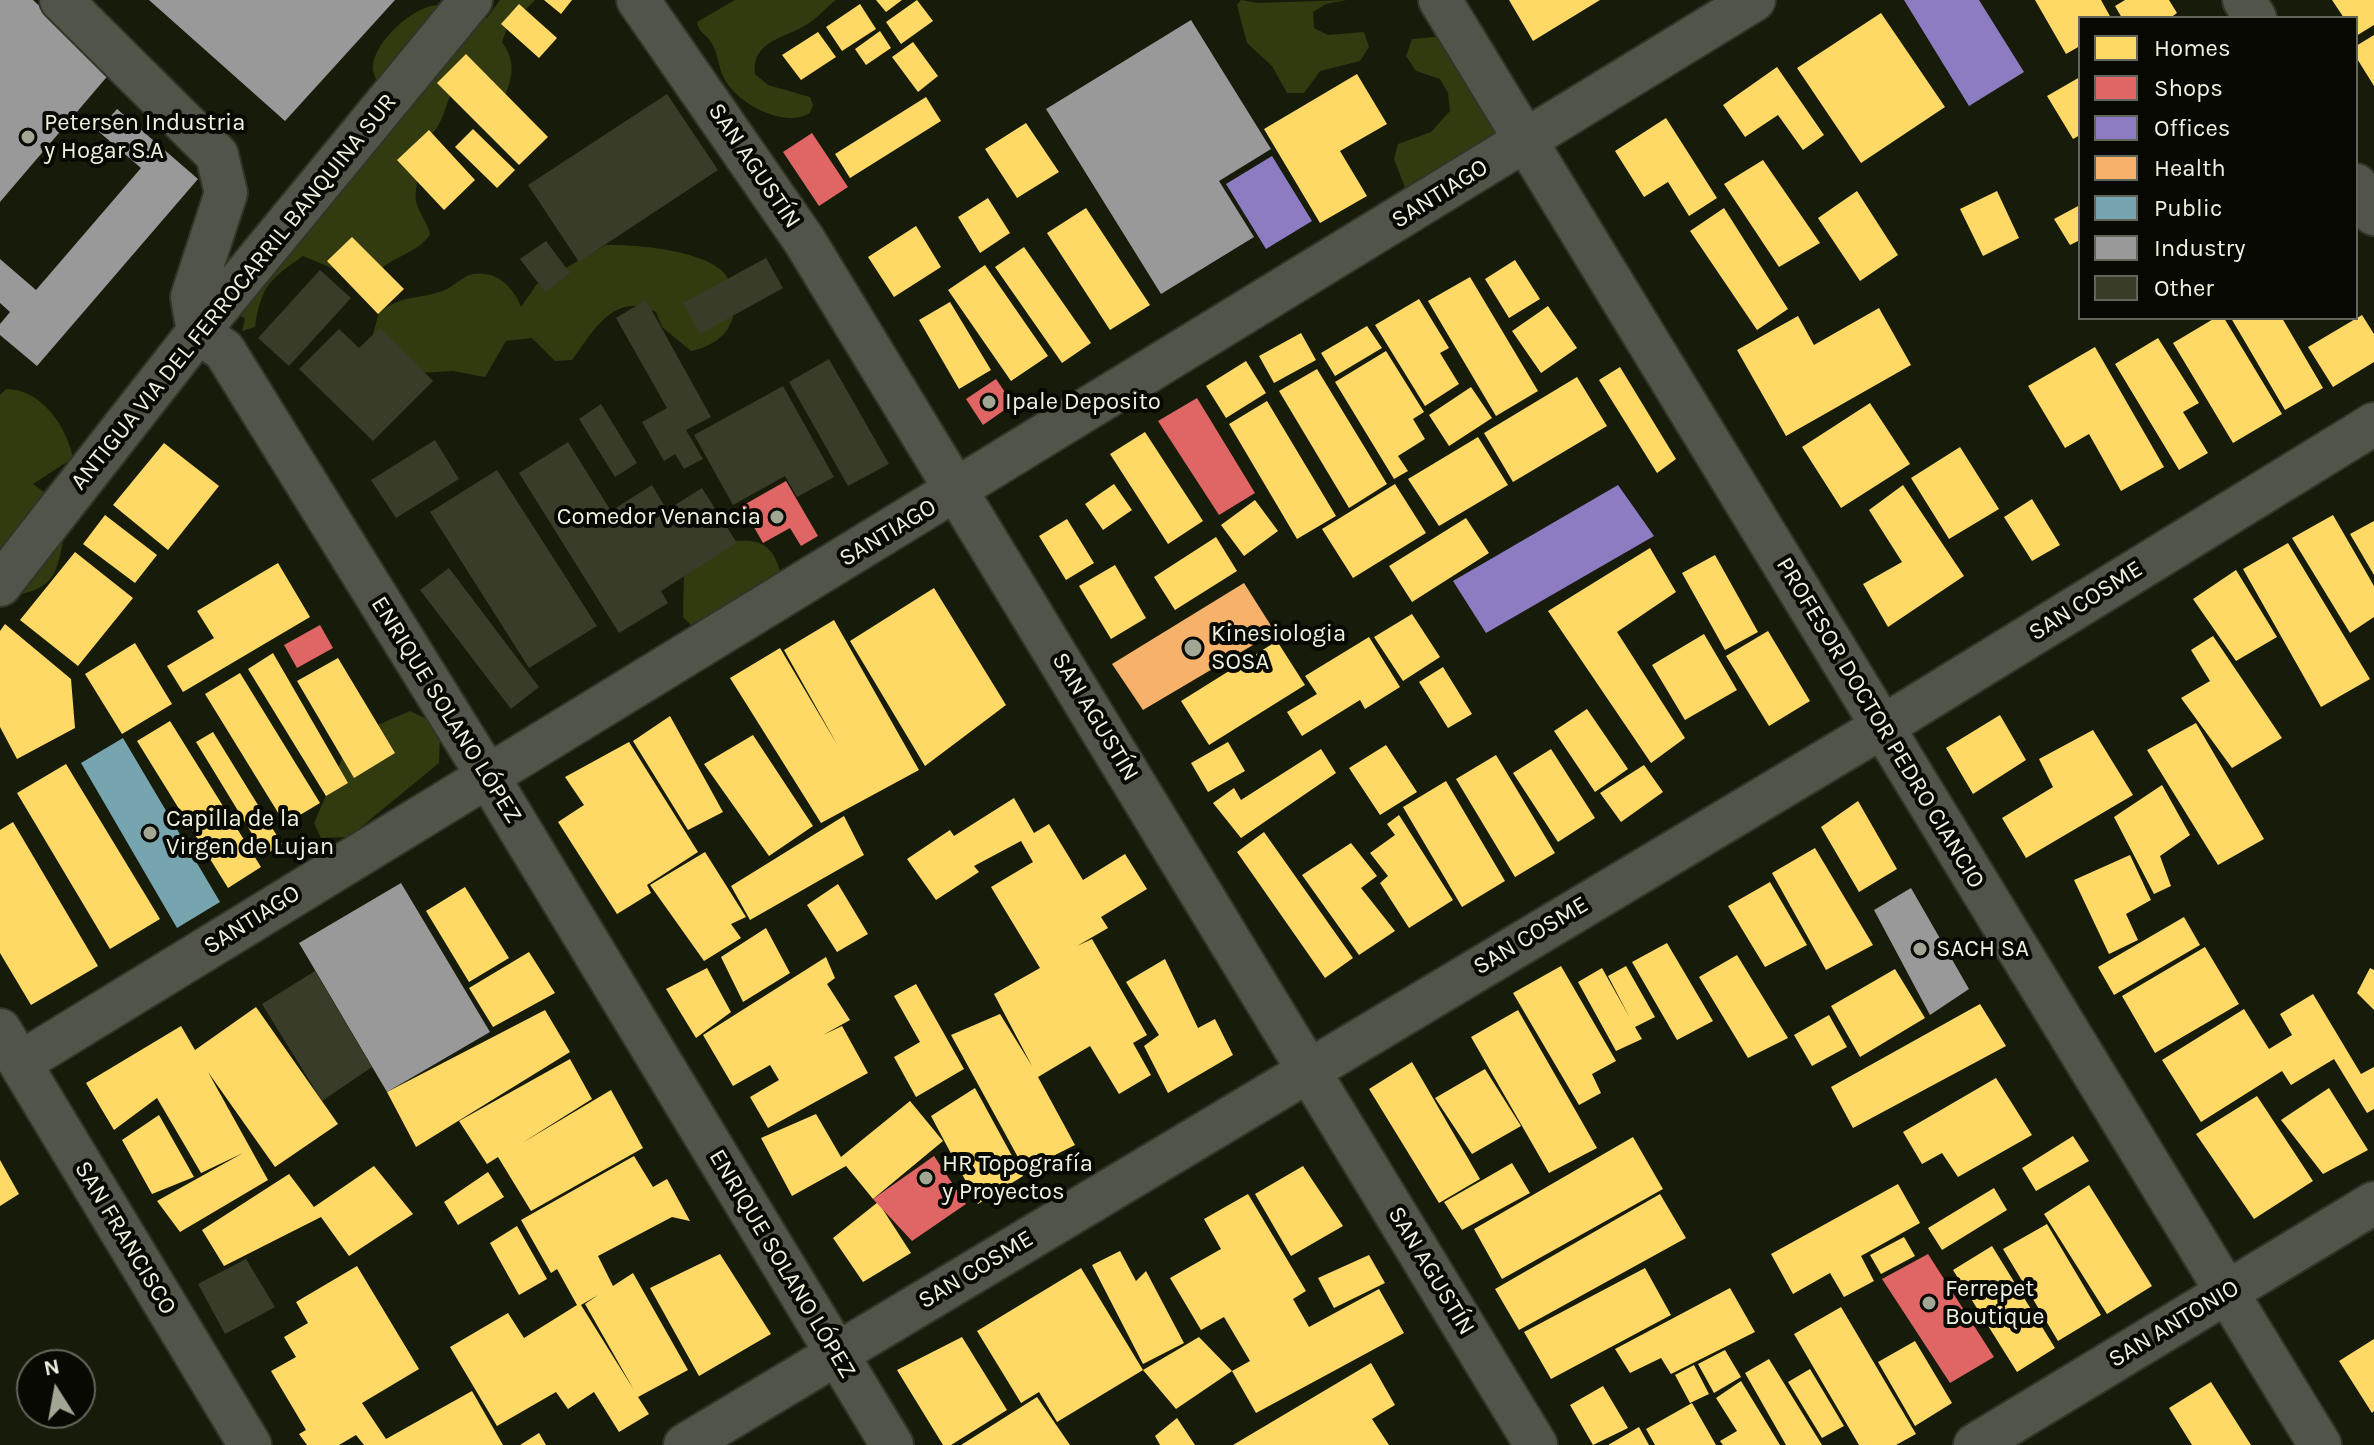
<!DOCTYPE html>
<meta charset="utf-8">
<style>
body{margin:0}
#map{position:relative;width:2374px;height:1445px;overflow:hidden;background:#171b0a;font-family:Karla,sans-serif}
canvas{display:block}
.legend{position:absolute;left:2078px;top:16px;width:280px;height:304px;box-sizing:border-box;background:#070902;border:2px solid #63665b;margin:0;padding:10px 14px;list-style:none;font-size:24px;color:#edf2e0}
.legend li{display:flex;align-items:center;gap:16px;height:40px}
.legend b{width:40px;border:2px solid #63665b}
.north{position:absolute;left:16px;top:1349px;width:80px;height:80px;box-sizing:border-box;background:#070902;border:2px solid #63665b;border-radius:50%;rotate:349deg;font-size:22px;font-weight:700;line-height:32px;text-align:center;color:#edf2e0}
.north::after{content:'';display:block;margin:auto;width:28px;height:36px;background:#a2a795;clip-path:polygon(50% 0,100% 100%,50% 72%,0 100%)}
</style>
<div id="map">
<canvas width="2374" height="1445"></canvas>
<ul class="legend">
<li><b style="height:22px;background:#ffd966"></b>Homes</li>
<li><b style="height:22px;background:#e06666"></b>Shops</li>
<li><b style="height:22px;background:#8e7cc3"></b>Offices</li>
<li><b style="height:22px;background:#f6b26b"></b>Health</li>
<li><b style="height:22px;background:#76a5af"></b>Public</li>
<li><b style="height:22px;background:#999"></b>Industry</li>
<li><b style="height:22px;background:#383c28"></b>Other</li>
</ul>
<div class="north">N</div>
</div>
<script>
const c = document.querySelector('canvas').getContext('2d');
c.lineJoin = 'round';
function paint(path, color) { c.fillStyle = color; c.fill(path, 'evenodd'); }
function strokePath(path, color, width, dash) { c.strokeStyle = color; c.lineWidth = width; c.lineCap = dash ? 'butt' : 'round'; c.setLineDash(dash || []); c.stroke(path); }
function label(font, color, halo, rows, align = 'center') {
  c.font = font + ' Karla,sans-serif'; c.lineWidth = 8; c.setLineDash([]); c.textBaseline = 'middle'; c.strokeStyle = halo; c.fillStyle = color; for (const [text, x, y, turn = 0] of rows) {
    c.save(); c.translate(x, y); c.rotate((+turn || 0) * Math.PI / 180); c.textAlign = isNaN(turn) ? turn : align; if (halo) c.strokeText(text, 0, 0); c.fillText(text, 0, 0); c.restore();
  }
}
paint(new Path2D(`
 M500 0H535L507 28 502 42C518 64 511 79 503 103L456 87C446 100 446 112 438 126 435 132 429 135 426 140 422 147 414 194 416 201 418 213 428 222 430 235 416 254 394 255 375 274H346L303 256C270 279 261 286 255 327L242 331 245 319 221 299 377 82C375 77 372 70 373 65 376 40 415 4 440 5 455 5 467 18 487 18Z
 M735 0H836C826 7 817 19 806 25 785 38 751 41 755 74L768 85 810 97 813 105 810 113C784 129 736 103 724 78 718 67 718 52 711 42 706 34 699 33 697 22Z
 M1241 0 1258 3 1347 0 1326 4 1313 12 1314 28 1328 35 1364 32 1369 47 1360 61 1320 71 1304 93H1287L1272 66 1247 43 1237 5Z
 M1434 37 1450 39 1511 126 1406 190 1394 159 1398 144 1431 132 1450 111 1448 93 1440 79 1416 71 1406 56 1412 39Z
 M606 245C635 244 697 250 720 269 729 276 731 285 733 296 739 326 720 345 691 351L662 327 656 312C614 291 594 330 572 360L555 361 532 338 506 341 485 377 453 371 403 374 370 345 379 312C406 293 420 300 445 290 454 286 463 276 473 274 497 270 514 288 521 307L537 284 553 282 564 269Z
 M6 389C41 389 66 425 73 458L33 484 60 504 68 519C55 573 62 591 0 597V395Z
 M720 540C732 542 741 540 751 541 779 545 780 573 785 596L694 628 683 617 684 570Z
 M410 711 435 723 440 736 439 763 349 837 321 838 314 823 352 736Z`), '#323a0f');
paint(new Path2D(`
 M544 0H572L561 14Z
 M876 0H902L886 12Z
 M917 0 933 21 901 44 886 22Z
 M1509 0H1600L1533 41Z
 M2035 0H2101L2111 18H2080V46L2066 54Z
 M2125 0H2169L2177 13 2170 18H2122L2115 6Z
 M2332 0H2374V25L2356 36V18H2344Z
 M519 4 557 38 539 58 501 24Z
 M860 4 876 29 842 51 826 27Z
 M1881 13 1945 107 1861 163 1797 68Z
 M880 31 891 48 866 65 855 49Z
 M818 32 836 57 801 80 782 55Z
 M2374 35V86L2356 57V46Z
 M913 42 938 76 918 92 892 57Z
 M466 54 548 137 519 165 437 83Z
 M1777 67 1824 135 1803 150 1778 115 1745 137 1723 105Z
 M1357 74 1387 124 1340 151 1367 196 1320 223 1264 129Z
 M2080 77V135L2073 139 2047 96Z
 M926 97 941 121 850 178 835 154Z
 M1666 118 1717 198 1689 216 1668 182 1644 197 1615 151Z
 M1026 123 1059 172 1017 198 985 149Z
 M473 129 515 170 497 188 455 147Z
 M429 130 475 180 444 210 397 160Z
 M1763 160 1820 243 1779 267 1724 184Z
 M1857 191 1898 255 1860 281 1818 218Z
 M1997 191 2019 238 1983 256 1960 209Z
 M988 198 1010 233 980 253 958 217Z
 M2080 205V240L2070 245 2054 219Z
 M1086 208 1150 305 1110 330 1047 233Z
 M1724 208 1788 309 1757 330 1690 231Z
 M916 226 941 267 894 297 868 257Z
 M352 237 404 289 378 314 327 261Z
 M1024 247 1091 343 1062 363 995 267Z
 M1515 260 1540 299 1509 318 1485 279Z
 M985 265 1048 356 1011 381 948 290Z
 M1470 277 1538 391 1496 416 1428 301Z
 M1419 299 1449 348 1440 353 1459 384 1425 406 1375 325Z
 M950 302 991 370 959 389 919 320Z
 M1548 306 1577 348 1541 373 1512 331Z
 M1879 308 1911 365 1786 436 1737 350 1798 316 1814 345Z
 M2362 315 2374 334V362L2333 387 2308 347Z
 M2215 318H2224L2282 414 2233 443 2173 343Z
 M2231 318H2282L2323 388 2285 410Z
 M1367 326 1382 348 1335 376 1321 353Z
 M1301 333 1316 360 1274 383 1259 356Z
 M2158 338 2199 403 2183 412 2208 453 2179 470 2115 364Z
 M2095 347 2164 467 2121 491 2089 434 2065 448 2028 386Z
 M1386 351 1424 412 1413 419 1425 439 1398 456 1408 471 1394 479 1335 382Z
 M1246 361 1266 393 1226 418 1206 386Z
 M1620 367 1676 459 1657 473 1599 380Z
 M1317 369 1387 484 1349 508 1279 391Z
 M1577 377 1607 426 1513 482 1484 433Z
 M1471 387 1492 418 1449 446 1429 415Z
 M1267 401 1336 516 1297 539 1229 424Z
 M1870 403 1910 464 1841 508 1802 447Z
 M1145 432 1203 521 1168 544 1110 454Z
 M1478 437 1508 485 1439 526 1408 479Z
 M164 443 219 486 168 550 113 505Z
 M1960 447 1999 509 1949 539 1911 478Z
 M1114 484 1132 510 1103 530 1085 504Z
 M1395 484 1426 533 1353 578 1322 529Z
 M1903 485 1964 576 1888 627 1863 584 1902 562 1869 510Z
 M2032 499 2060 545 2032 561 2004 517Z
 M1255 500 1278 531 1244 556 1221 525Z
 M105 515 157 555 135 583 83 544Z
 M2333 515 2374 586V617L2350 633 2292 538Z
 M1466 518 1489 553 1412 602 1389 566Z
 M1067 519 1094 563 1066 580 1039 536Z
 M2374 521V575L2350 534Z
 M1216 537 1237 571 1175 610 1154 577Z
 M2288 543 2370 679 2321 707 2243 569Z
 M1650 548 1676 592 1617 632 1685 738 1651 763 1548 611Z
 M75 552 133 598 78 666 20 620Z
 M1715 555 1758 632 1725 650 1682 573Z
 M278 563 310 617 183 692 167 666 214 638 197 611Z
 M1115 565 1146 618 1111 639 1079 586Z
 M2236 570 2277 637 2236 661 2193 599Z
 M934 588 1006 705 925 766 850 641Z
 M1412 614 1440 657 1403 681 1374 637Z
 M834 620 919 770 821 823 730 678 780 648 838 746 784 650Z
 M5 624 71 679 75 728 17 759 0 727V631Z
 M1768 631 1810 701 1769 726 1726 656Z
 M1704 634 1737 690 1685 720 1652 665Z
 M2213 636 2282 738 2232 768 2181 698 2210 681 2191 650Z
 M1369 637 1400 687 1365 709 1360 700 1302 736 1287 712 1317 694 1305 676Z
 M1277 641 1305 685 1209 745 1181 701Z
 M135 643 172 704 122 734 85 674Z
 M273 653 348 783 326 796 248 669Z
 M338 658 395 753 354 778 297 681Z
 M1443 667 1472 714 1448 728 1419 682Z
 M240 673 320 803 285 824 205 694Z
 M1587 709 1628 769 1595 792 1554 731Z
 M2000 715 2026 760 1973 794 1946 748Z
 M670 716 723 812 688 830 633 741Z
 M170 721 261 867 228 888 137 741Z
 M2196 723 2264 839 2218 865 2147 750Z
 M2093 730 2133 795 2026 858 2002 818 2053 787 2039 759Z
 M213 732 282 844 265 855 196 742Z
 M753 735 813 826 769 856 704 764Z
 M629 742 698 852 647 885 651 893 617 914 558 822 584 805 565 777Z
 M1228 742 1245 771 1208 792 1191 763Z
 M1386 745 1417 792 1380 815 1349 768Z
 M1321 749 1336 773 1241 838 1213 803 1234 788 1241 800Z
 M1551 749 1595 818 1558 842 1513 773Z
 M1496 755 1555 853 1515 877 1456 779Z
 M66 764 160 919 110 949 17 793Z
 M1644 765 1663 792 1621 822 1600 793Z
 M1446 781 1505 881 1462 907 1403 807Z
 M2162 785 2190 835 2160 856 2171 886 2154 894 2114 817Z
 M1014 798 1034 833 1049 824 1083 880 1125 854 1147 889 1101 917 1108 928 1077 946 1092 939 1147 1035 1133 1043 1151 1075 1119 1094 1090 1046 1038 1077 1075 1145 1025 1170 951 1035 1000 1014 1032 1066 994 994 1040 968 991 887 1033 862 1021 841 974 866 979 872 936 900 907 859 950 830 954 836Z
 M1858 801 1897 869 1859 892 1821 827Z
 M1399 815 1453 900 1409 928 1380 883 1388 876 1370 853 1395 835 1387 824Z
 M844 816 864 855 750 920 731 886Z
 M13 822 98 966 31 1005 0 953V830Z
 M1264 832 1353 958 1325 978 1237 852Z
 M1351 843 1377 876 1361 888 1395 931 1359 955 1302 875Z
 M1815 848 1873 945 1826 970 1772 873Z
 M705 852 746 917 731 924 741 938 704 961 650 885Z
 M2130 855 2151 900 2126 914 2138 940 2109 954 2074 880Z
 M1770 882 1807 945 1765 967 1728 906Z
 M838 884 868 934 837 952 807 905Z
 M465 887 509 958 469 982 426 911Z
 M2184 917 2200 945 2114 995 2098 967Z
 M766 928 790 973 743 1002 721 957Z
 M1667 943 1713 1021 1677 1040 1632 962Z
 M2205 947 2239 1004 2155 1053 2122 996Z
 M529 952 555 993 493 1027 469 988Z
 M1737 955 1788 1038 1748 1058 1699 977Z
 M826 957 835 978 827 984 850 1020 823 1035 842 1026 868 1073 768 1128 750 1097 779 1080 770 1065 733 1086 703 1035Z
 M1165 959 1198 1028 1215 1019 1233 1055 1168 1093 1144 1046 1159 1035 1126 982Z
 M1561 966 1616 1061 1592 1074 1601 1093 1579 1105 1513 993Z
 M1626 966 1655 1017 1635 1027 1642 1039 1616 1051 1578 982 1602 968 1630 1018 1608 976Z
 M707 968 731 1012 696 1038 666 989Z
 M2370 968 2374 970V1010L2357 993Z
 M1895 969 1925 1018 1860 1057 1831 1006Z
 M916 984 964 1069 916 1097 894 1057 920 1042 894 996Z
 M2313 994 2361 1074 2374 1067V1109L2367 1113 2334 1059 2291 1085 2282 1071 2201 1122 2162 1060 2244 1009 2269 1049 2292 1035 2280 1014Z
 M1980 1004 2006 1046 1853 1128 1831 1087Z
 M256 1007 338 1124 275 1167 208 1072 268 1180 180 1232 157 1201 243 1153 201 1173 157 1098 114 1130 86 1083 181 1026 195 1050Z
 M545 1010 570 1052 416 1147 387 1092Z
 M1518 1010 1597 1148 1549 1173 1471 1037Z
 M1829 1015 1847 1047 1812 1066 1794 1035Z
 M570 1059 592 1099 522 1143 611 1090 643 1148 531 1211 498 1157 487 1164 459 1121Z
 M1412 1062 1480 1179 1439 1203 1369 1089Z
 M1485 1069 1521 1126 1472 1154 1435 1098Z
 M1996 1078 2032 1135 1958 1177 1942 1153 1922 1164 1903 1132Z
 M975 1088 1023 1176 978 1204 931 1116Z
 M2329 1088 2368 1150 2323 1174 2281 1120Z
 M2257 1096 2313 1181 2254 1219 2196 1134Z
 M910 1101 943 1141 873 1199 846 1166 792 1196 761 1138 816 1114 841 1157Z
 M159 1115 194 1177 152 1194 122 1140Z
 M2073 1136 2089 1161 2036 1191 2022 1168Z
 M1633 1137 1663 1189 1502 1279 1474 1229Z
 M634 1156 653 1187 667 1179 690 1221 672 1217 598 1256 613 1286 633 1273 688 1370 638 1397 649 1414 619 1432 594 1392 568 1409 556 1392 497 1426 450 1347 508 1313 524 1338 577 1305 557 1269 551 1273 521 1220ZM598 1295 585 1304 634 1390 581 1305Z
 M0 1160 19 1194 0 1206Z
 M1512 1163 1530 1193 1462 1230 1444 1202Z
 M374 1166 413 1214 349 1256 321 1217 224 1266 202 1230 289 1174 314 1207Z
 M1303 1166 1343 1226 1291 1256 1255 1194Z
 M488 1172 504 1197 458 1225 444 1202Z
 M1898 1184 1920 1223 1861 1256 1874 1281 1844 1297 1830 1273 1793 1294 1771 1254Z
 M2089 1185 2152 1286 2107 1314 2044 1214Z
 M1994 1188 2007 1210 1942 1250 1928 1228Z
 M1248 1194 1306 1291 1293 1299 1309 1327 1379 1289 1404 1333 1256 1413 1232 1371 1250 1361 1224 1317 1201 1330 1170 1278 1221 1249 1204 1219Z
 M1660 1194 1686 1238 1519 1330 1495 1289Z
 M878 1202 911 1253 863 1282 833 1238Z
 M2047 1224 2101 1315 2058 1341 2003 1249Z
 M517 1226 547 1279 519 1295 490 1243Z
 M1904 1237 1915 1256 1881 1274 1870 1255Z
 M1992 1246 2055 1348 2017 1372 1953 1270Z
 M1120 1251 1136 1281 1146 1271 1184 1343 1143 1364 1092 1265Z
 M720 1254 771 1334 699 1376 650 1288Z
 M1369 1255 1385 1283 1334 1308 1318 1278Z
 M357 1266 419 1369 362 1403 386 1439 472 1391 503 1445H364L356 1435 339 1445H307L299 1434 306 1430 271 1371 296 1357 284 1337 308 1323 296 1302Z
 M1081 1268 1143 1370 1057 1422 1039 1392 1021 1403 977 1331Z
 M1645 1268 1671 1315 1551 1379 1524 1332Z
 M1730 1288 1755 1332 1671 1374 1661 1358 1630 1373 1615 1349Z
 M1841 1307 1916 1434 1896 1445H1859L1794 1334Z
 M962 1337 1007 1410 951 1445H943L897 1370Z
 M1199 1337 1232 1371 1176 1409 1143 1370Z
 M2374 1339V1411L2372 1413 2339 1361Z
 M1915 1341 1952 1403 1915 1426 1878 1362Z
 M1725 1350 1741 1377 1714 1393 1698 1364Z
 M1769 1359 1822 1445H1786L1745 1373Z
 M1371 1363 1395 1405 1372 1419 1389 1445H1233Z
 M1694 1365 1709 1394 1690 1403 1675 1375Z
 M1810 1369 1844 1426 1822 1438 1788 1382Z
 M1741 1381 1780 1445H1723L1720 1441 1737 1431 1716 1398Z
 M2211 1382 2251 1445H2192L2169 1408Z
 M1603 1386 1628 1428 1593 1445 1570 1405Z
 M1037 1397 1070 1445H961Z
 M1692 1403 1716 1445H1655L1646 1429Z
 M1177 1418 1195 1445H1160L1155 1436Z
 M1639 1427 1649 1445H1608Z
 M539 1433 546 1445H520Z`), '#ffd966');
paint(new Path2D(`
 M812 133 848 187 819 206 783 152Z
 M996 379 1013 404 983 425 966 399Z
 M1197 398 1255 493 1219 515 1158 421Z
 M786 481 818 536 801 546 790 528 763 543 742 506Z
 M320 625 333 648 297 668 284 645Z
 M934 1156 966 1204 912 1241 873 1199Z
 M1928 1254 1994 1357 1950 1383 1882 1279Z`), '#e06666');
paint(new Path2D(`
 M1904 0H1979L2024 72 1969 106Z
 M1272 156 1312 221 1266 249 1226 184Z
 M1618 485 1654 536 1486 633 1453 581Z`), '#8e7cc3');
paint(new Path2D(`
 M1244 583 1275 632 1143 710 1112 664Z`), '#f6b26b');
paint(new Path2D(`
 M123 738 220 902 177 928 81 763Z`), '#76a5af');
paint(new Path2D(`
 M0 0H33L111 72 0 202Z
 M149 0H395L285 121Z
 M1191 20 1271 149 1219 181 1254 237 1161 294 1046 109Z
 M117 109 198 179 37 366 0 335V324L10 312 0 303V259L36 290 141 168 98 131Z
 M401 883 490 1032 387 1092 299 943Z
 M1911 888 1969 989 1930 1015 1874 910Z`), '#999');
paint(new Path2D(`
 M667 94 718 170 579 262 528 185Z
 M546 241 570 273 545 292 520 259Z
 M766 258 783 288 700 334 683 303Z
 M320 270 351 298 289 366 258 338Z
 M646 300 711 417 686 430 703 459 684 469 675 454 664 461 642 422 667 408 616 318Z
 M380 328 433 381 373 441 299 369 339 329 359 348Z
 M829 359 889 464 848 486 789 382Z
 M783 386 834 477 797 497 785 476 733 505 694 435Z
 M601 404 637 463 615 477 579 419Z
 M435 440 459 479 396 518 371 480Z
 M568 442 611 511 652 485 667 510 702 488 737 543 661 591 668 603 619 633 519 473Z
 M497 470 597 626 529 668 430 512Z
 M449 568 539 687 511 709 420 590Z
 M315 971 372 1067 322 1101 262 1004Z
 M246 1259 275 1307 225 1334 198 1284Z`), '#383c28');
const minor = new Path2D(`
 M61 0 217 155 226 193 192 297 198 332 224 350 487 775 892 1445
 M638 0 804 240 1536 1445
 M1440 0 2320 1445
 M2244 0 2255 18
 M2356 185 2374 214
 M0 585 198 332 471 0
 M0 1030 250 1445
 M20 1063 1754 0
 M685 1445 1882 727 2374 424
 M1975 1445 2374 1203`);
strokePath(minor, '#313429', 46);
strokePath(minor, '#515448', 42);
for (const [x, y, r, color] of [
 [28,137,8,"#a2a795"],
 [989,402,8,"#a2a795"],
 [777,517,8,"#a2a795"],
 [1193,648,10,"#a2a795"],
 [150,833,8,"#a2a795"],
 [1920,949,8,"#a2a795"],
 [926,1178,8,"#a2a795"],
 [1929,1303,8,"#a2a795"]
]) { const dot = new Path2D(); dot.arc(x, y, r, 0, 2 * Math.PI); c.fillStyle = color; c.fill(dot); strokePath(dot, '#070902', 3); }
label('24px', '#edf2e0', '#070902', [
 ["Petersen Industria",44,123],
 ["y Hogar S.A",44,151],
 ["Ipale Deposito",1005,402],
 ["Comedor Venancia",761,517,"right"],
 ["Kinesiologia",1211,634],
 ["SOSA",1211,662],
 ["Capilla de la",166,819],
 ["Virgen de Lujan",166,847],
 ["SACH SA",1936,949],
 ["HR Topografía",942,1164],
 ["y Proyectos",942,1192],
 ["Ferrepet",1945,1289],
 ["Boutique",1945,1317]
], 'left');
label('24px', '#edf2e0', '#070902', [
 ["SAN AGUSTÍN",754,166,56],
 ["SANTIAGO",1440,194,-32],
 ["ANTIGUA VIA DEL FERROCARRIL BANQUINA SUR",234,292,-51],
 ["SANTIAGO",888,533,-31],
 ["SAN COSME",2086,601,-32],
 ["ENRIQUE SOLANO LÓPEZ",446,710,58],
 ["SAN AGUSTÍN",1095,717,59],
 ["PROFESOR DOCTOR PEDRO CIANCIO",1880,723,59],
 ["SANTIAGO",252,920,-32],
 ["SAN COSME",1531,936,-31],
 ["SAN FRANCISCO",125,1238,59],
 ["ENRIQUE SOLANO LÓPEZ",782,1264,59],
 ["SAN COSME",976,1270,-31],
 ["SAN AGUSTÍN",1431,1271,59],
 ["SAN ANTONIO",2174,1324,-31]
]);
</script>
